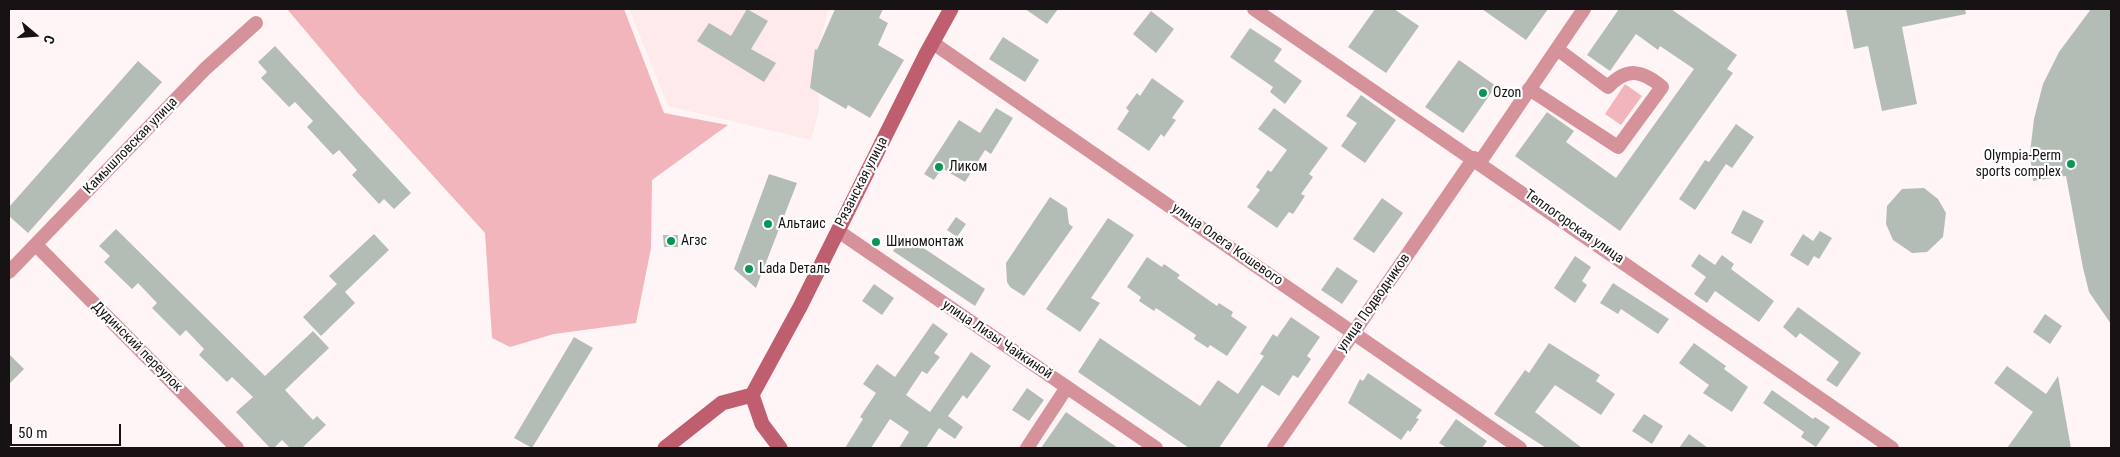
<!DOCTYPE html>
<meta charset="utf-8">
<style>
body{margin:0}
#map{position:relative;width:2120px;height:457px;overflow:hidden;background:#fff5f6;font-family:"Roboto Condensed",sans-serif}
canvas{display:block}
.frame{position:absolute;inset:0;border:10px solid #171314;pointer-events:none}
.north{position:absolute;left:10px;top:10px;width:50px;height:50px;-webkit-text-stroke:4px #fff;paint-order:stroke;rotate:108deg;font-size:14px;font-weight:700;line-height:20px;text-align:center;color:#171314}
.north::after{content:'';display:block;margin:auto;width:18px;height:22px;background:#171314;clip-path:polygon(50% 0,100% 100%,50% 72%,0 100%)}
.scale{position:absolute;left:10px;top:424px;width:111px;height:22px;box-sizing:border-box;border:2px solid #171314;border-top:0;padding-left:6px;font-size:15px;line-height:18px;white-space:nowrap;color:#171314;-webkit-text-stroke:4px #fff;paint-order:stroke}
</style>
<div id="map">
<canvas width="2120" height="457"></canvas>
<div class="frame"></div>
<div class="north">С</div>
<div class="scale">50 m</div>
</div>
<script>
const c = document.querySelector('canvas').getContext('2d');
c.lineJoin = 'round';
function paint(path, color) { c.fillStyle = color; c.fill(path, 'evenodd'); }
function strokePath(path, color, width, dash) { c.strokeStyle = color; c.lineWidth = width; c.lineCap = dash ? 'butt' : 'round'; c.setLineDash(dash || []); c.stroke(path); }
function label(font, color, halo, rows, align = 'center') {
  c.font = font + ' "Roboto Condensed",sans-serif'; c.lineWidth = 4.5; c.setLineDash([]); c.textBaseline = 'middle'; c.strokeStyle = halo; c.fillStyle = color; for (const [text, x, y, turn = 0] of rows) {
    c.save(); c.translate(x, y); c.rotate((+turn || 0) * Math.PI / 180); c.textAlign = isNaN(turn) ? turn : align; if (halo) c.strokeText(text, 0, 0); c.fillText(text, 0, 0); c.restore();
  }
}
paint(new Path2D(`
 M629 9H828L820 43 817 67 819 110 811 140 668 106Z`), '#fee9eb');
paint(new Path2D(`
 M287 9H624L664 113 728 125 652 180 651 248 636 323 554 334 510 347 492 338 485 233 358 93Z
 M1625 84 1642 96 1621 125 1605 114Z`), '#f3b5bc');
paint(new Path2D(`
 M747 9 768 21 751 49 776 63 764 82 697 41 709 23 731 36Z
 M835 9H883L879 18 888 23 878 45 904 60 870 118 848 105 846 109 810 88 815 49 817 50Z
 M1025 9H1058L1047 24Z
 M1375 9H1394L1419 26 1386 73 1348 47Z
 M1482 9H1548L1526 40Z
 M1619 9H1671L1737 55 1727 69 1733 73 1620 231 1515 156 1547 112 1574 131 1566 142 1616 178 1694 69 1660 46 1658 50 1636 34 1610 71 1587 55Z
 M1846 9H1965L1966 14 1902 27 1917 104 1882 111 1868 46 1854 49Z
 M2091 9H2111V324L2089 292 2083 268 2066 176 2033 181 2030 153 2034 119 2043 84 2059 52Z
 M1151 11 1174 29 1156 53 1133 34Z
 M1250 28 1282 49 1274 61 1302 81 1285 104 1270 92 1273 87 1230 57Z
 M1003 37 1039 60 1025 82 989 59Z
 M275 46 411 193 394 209 384 199 379 204 352 175 357 170 339 150 333 155 307 127 313 121 295 102 289 107 261 78 267 72 258 62Z
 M1459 60 1496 86 1463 133 1425 107Z
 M138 61 162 82 28 233 9 216V207Z
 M1152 78 1184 101 1172 118 1176 120 1164 137 1161 134 1149 151 1117 129 1129 111 1126 108 1137 93 1140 96Z
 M1361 95 1396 120 1365 163 1341 146 1357 123 1346 116Z
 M996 108 1013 118 991 154 985 150 965 182 942 168 934 180 924 174 959 120 980 133Z
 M1274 108 1328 148 1309 174 1313 177 1301 194 1305 196 1293 214 1289 212 1277 228 1247 207 1260 190 1256 187 1268 170 1271 172 1287 150 1258 129Z
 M1736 124 1754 137 1732 168 1726 164 1695 210 1679 199 1705 160 1709 162Z
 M769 174 797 183 756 288 734 269Z
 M1924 188 1938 199 1946 213 1943 237 1927 252 1912 253 1893 240 1886 224 1887 206 1902 189Z
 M1050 197 1067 208 1069 224 1073 227 1024 296 1010 287 1007 282 1006 263Z
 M1382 198 1403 213 1374 253 1353 239Z
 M1743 210 1764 221 1751 244 1731 233Z
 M956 217 966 224 957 237 947 230Z
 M1108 218 1134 235 1091 298 1100 303 1080 332 1046 309Z
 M116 229 265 376 313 331 329 348 285 390 313 420 317 416 326 425 302 448H290L282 440 274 448H270L236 412 253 397 232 377 227 382 199 355 204 349 186 330 180 336 152 308 157 303 138 283 132 289 104 262 110 256 99 246Z
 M1820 231 1832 238 1819 259 1814 256 1808 266 1790 255 1803 234 1813 241Z
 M374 234 389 250 345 292 355 303 321 336 303 317 337 284 329 276Z
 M663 235H678V247H664Z
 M904 235 985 289 975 306 893 251Z
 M1699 254 1715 265 1722 255 1734 264 1731 269 1774 301 1759 322 1715 291 1707 303 1694 294 1706 277 1691 266Z
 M1575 256 1591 267 1582 281 1587 285 1575 303 1554 288Z
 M1147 257 1162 267 1164 264 1180 275 1177 278 1217 306 1219 303 1233 312 1231 316 1247 327 1227 356 1210 345 1208 348 1194 339 1196 335 1156 308 1154 311 1139 301 1141 297 1127 287Z
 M1337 267 1358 281 1342 304 1321 290Z
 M1613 283 1669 319 1658 334 1621 309 1618 314 1600 303Z
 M874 284 894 298 882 315 862 301Z
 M1798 307 1861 353 1837 387 1826 380 1839 362 1800 333 1796 338 1783 327Z
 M2045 314 2062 326 2050 344 2033 332Z
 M1291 317 1320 337 1307 356 1311 359 1298 378 1293 375 1279 396 1262 385 1219 448H1189L1078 372 1100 338 1200 406 1218 380 1238 394 1264 356 1260 354 1273 334 1277 337Z
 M933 323 948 334 934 353 940 357 927 374 922 371 906 395 930 412 971 352 991 366 967 399 963 395 948 416 963 427 955 439 939 428 926 448H899L909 432 890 419 871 448H845L863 419 860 417 876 393 863 384 877 364 895 377Z
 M574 337 593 348 532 448 514 438Z
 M1549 343 1600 375 1596 381 1615 394 1601 415 1555 385 1535 412 1582 448H1546L1494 414 1525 370 1529 373Z
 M1694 343 1726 366 1724 369 1748 387 1732 412 1703 393 1709 385 1679 363Z
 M9 354 24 369 9 384Z
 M2007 366 2046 394 2058 376 2071 448H2007L2033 412 1994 383Z
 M1368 373 1422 410 1416 418 1419 419 1410 432 1408 430 1401 440 1348 403 1360 379 1363 381Z
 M1027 388 1044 400 1029 421 1012 410Z
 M1772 390 1813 419 1815 417 1830 427 1816 447 1801 437 1804 432 1763 403Z
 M1066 412 1118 448H1041Z
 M1644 414 1663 426 1652 444 1632 431Z
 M1456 419 1487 441 1482 448H1447L1439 443Z
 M1689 434 1708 448H1679Z`), '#b4bcb6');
strokePath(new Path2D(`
 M1254 9 1892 448
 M933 43 1520 448
 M1529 89 1618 147 1662 87C1642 70 1627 67 1608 87L1557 49
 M1480 162 1584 9
 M838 231 1156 448
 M36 245 237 448
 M9 272 205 69 256 23
 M1027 448 1067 387
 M1274 448 1474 158`), '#d6929a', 14);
strokePath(new Path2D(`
 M752 395 762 424 780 448
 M665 448 722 403 752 395 800 307 925 56 951 9`), '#bf5e6e', 15);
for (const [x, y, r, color] of [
 [1483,93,5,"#089657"],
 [2071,164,5,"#089657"],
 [939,167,5,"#089657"],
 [768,224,5,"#089657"],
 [671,241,5,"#089657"],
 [876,242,5,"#089657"],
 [749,269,5,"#089657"]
]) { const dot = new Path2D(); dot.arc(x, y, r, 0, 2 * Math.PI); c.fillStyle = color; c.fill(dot); strokePath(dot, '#fff', 2); }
label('14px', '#171314', '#fff', [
 ["Ozon",1493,93],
 ["Olympia-Perm",2061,156,"right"],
 ["sports complex",2061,172,"right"],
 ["Ликом",949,167],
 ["Альтаис",778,224],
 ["Агзс",681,241],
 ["Шиномонтаж",886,242],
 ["Lada Dеталь",759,269]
], 'left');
label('14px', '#171314', '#fff', [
 ["Камышловская улица",131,146,-46],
 ["Рязанская улица",862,182,-63],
 ["Теплогорская улица",1574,227,35],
 ["улица Олега Кошевого",1227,245,35],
 ["улица Подводников",1374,303,-55],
 ["улица Лизы Чайкиной",997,340,34],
 ["Дудинский переулок",137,347,45]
]);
</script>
